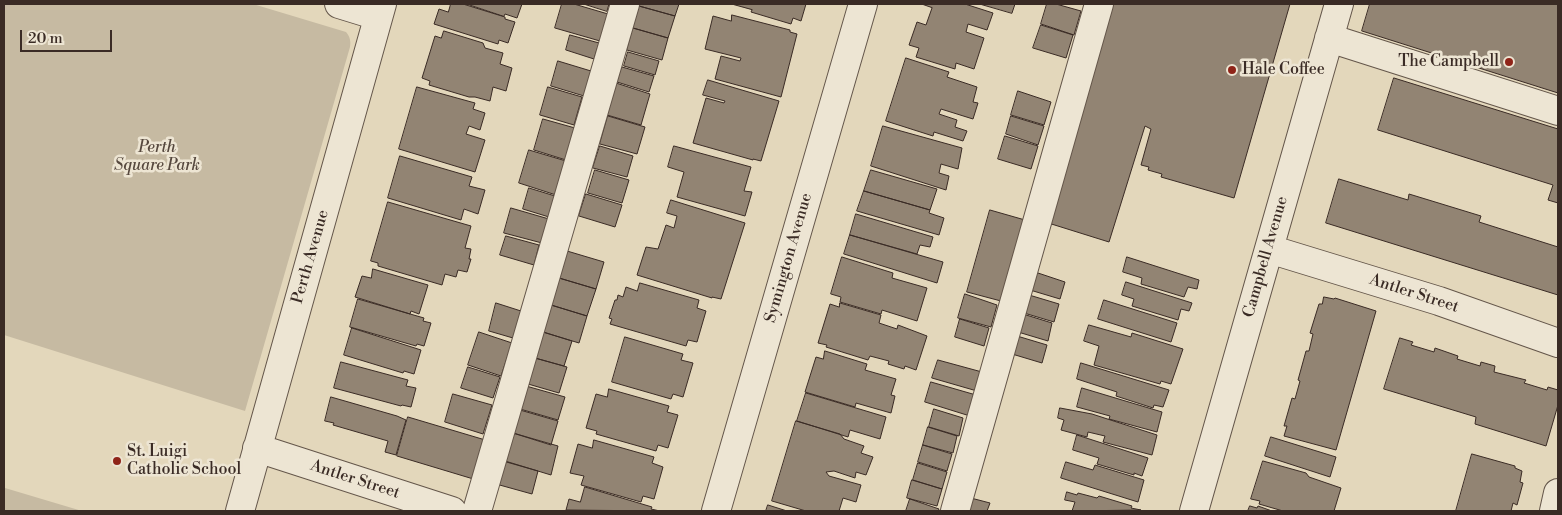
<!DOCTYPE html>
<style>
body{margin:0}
#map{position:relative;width:1562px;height:515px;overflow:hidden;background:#e3d7bb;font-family:"Libre Bodoni",serif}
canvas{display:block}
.frame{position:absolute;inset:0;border:5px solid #3a2b25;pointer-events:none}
.scale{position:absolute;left:20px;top:30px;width:92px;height:22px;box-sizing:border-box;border:2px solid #3a2b25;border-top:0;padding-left:6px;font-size:15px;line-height:18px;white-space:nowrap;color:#3a2b25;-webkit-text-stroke:4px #ede5d3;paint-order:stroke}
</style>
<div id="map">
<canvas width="1562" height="515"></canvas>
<div class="frame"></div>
<div class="scale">20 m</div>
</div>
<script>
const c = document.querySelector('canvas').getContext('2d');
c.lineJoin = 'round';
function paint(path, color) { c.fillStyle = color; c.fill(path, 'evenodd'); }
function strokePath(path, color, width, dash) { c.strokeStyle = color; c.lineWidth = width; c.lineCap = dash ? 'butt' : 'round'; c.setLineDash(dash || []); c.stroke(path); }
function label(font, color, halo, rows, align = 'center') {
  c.font = font + ' "Libre Bodoni",serif'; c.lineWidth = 5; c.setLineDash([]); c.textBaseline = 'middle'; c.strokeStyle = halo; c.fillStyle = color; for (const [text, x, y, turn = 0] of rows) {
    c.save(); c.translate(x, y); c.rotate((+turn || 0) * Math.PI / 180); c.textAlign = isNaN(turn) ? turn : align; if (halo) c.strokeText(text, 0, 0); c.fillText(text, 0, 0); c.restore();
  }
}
paint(new Path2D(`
 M4 4H253L346 32C350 37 351 41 350 47L245 411 4 335Z
 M4 488H5L82 511H4Z`), '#c6baa2');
const building = new Path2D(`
 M451 4H463L505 17V19L515 22 508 43 499 40 498 44 434 24 439 9 448 12Z
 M467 4H522L517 18 505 14 504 16Z
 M562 4H574L608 14 600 41 555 28Z
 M584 4H609L607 11Z
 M640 4H679L675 16 639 6Z
 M732 4H806L801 21 793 18 791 24 751 12 752 10Z
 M922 4H965L993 13 987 30 968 24 966 32 984 38 974 69 956 63 955 69 916 57 919 48 909 45 917 22 926 25 932 8Z
 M980 4H1015L1012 13Z
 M1047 4H1056L1081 11 1074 35 1041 24Z
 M1109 4H1290L1234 198 1161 177 1162 174 1148 170 1149 167 1141 165 1151 129 1145 126 1109 242 1045 222Z
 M1370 4H1558V93L1362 31Z
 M639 6 675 16 668 38 633 28Z
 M732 15 790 30V32L797 34 781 97 715 79 721 56 740 61 741 58 705 49 713 16 731 21Z
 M1041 25 1073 35 1066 58 1033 48Z
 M633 28 668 38 662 60 627 50Z
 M444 31 483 43 485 48 503 53 500 64 512 68 506 91 493 87 490 101 475 97H469L429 85 430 81 422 78 435 36 441 38Z
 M570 35 599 43 594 59 566 50Z
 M628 52 659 61 655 75 624 66Z
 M906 58 949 72 947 77 977 87 973 102 978 103 973 119 941 109 939 114 957 120 955 127 967 131 963 141 934 132 933 136 886 121Z
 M558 61 591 71 584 96 551 86Z
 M622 67 654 76 649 92 617 82Z
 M1394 78 1558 129V203L1548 200 1553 185 1378 130Z
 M708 80 779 101 761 161 753 159V160L693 143 706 98 724 103 725 101 703 95Z
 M616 83 650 94 641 125 607 115Z
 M417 87 475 103 473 109 485 113 480 130 469 126 466 134 485 140 475 172 399 149Z
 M548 87 582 97 574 125 540 115Z
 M1018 91 1051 102 1044 125 1011 115Z
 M608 116 645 127 637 154 600 144Z
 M1011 116 1044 126 1038 145 1006 134Z
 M543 119 575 128 566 160 534 150Z
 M883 126 962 148 958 169 941 164 939 173 949 176 946 190 871 166Z
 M1005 136 1038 146 1031 169 998 159Z
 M600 146 633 156 627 177 593 168Z
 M674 146 751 167 744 191 752 192 745 216 677 197 684 172 668 167Z
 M529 150 566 161 556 195 519 183Z
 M400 156 472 177 469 186 485 190 478 214 464 209 461 220 388 198Z
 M595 170 629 180 622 203 588 193Z
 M871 170 937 189 930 210 864 191Z
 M1339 179 1408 200 1409 194 1481 216 1479 222 1558 247V295L1326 223Z
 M529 188 555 196 549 217 523 209Z
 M864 191 930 210 929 213 944 218 939 235 857 211Z
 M586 194 622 205 615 227 579 216Z
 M671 200 745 223 721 299 712 297V298L637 275 646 247 658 249 666 225 674 228 677 216 667 213Z
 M388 202 471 226 465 248 471 249 469 259H471L467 272 458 270 456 277 445 274 442 285 378 266V263L371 261Z
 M511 208 549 219 542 243 504 233Z
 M990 210 1025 220 1001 301 967 292Z
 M856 214 933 237 930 247 920 245 917 254 850 235Z
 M850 235 943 262 937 283 844 254Z
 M506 236 539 245 534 265 500 255Z
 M567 251 604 262 596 289 559 278Z
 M842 257 893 273 892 278 927 288 917 321 882 310 881 314 840 302 841 297 831 294Z
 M1127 257 1199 280 1197 289 1188 287 1184 297 1141 284 1142 278 1123 272Z
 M373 269 428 285 419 314 411 311 410 314 355 297 362 276 371 278Z
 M1035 272 1065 282 1060 299 1030 290Z
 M559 278 596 289 587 316 551 305Z
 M1126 282 1192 303 1189 311 1181 309 1178 320 1132 306 1134 299 1122 295Z
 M640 283 699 300 697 308 706 311 697 342 688 340 686 346 610 324 612 319 609 318 615 300H617L618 295 623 297 626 287 637 291Z
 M965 294 997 305 991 327 958 318Z
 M1029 295 1059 304 1054 322 1024 313Z
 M1324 297 1334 299 1335 298 1376 311 1336 450 1284 436 1287 426H1284L1292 398 1295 399 1300 381 1298 380 1306 351H1309L1313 334 1310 333 1319 304H1322Z
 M358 299 424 318 423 321 431 323 424 346 417 344 416 346 350 327Z
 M1104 300 1177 323 1171 342 1098 319Z
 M496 303 521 311 513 338 489 331Z
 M840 303 881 315 879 323 897 329 898 325 927 336 916 370 905 366 904 369 888 364 889 361 870 356 868 360 826 347 827 345 818 343 830 304 839 307Z
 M551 305 587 316 579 343 543 332Z
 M1023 314 1052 323 1048 341 1018 332Z
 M960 319 989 328 984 346 955 337Z
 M1089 325 1131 337 1132 333 1183 349 1171 384 1161 381 1160 384 1094 365 1099 346 1084 341Z
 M352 328 421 350 414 374 404 371 403 373 344 355Z
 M479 332 512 343 501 376 468 365Z
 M543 332 572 341 564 366 535 358Z
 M1017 336 1047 345 1042 363 1012 354Z
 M625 337 683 354 681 360 693 363 683 397 673 394 671 399 612 382Z
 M1400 338 1413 342 1411 345 1434 352 1435 348 1458 356 1457 359 1480 366 1481 362 1495 366 1494 372 1526 380 1524 383 1547 390 1548 387 1558 390V405L1546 446 1475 424 1476 417 1384 389Z
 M825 351 867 364 865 370 896 379 891 395 895 396 891 413 856 403 855 407 805 392 816 357 823 359Z
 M535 358 567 367 559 393 528 384Z
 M938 360 982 372 977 391 932 378Z
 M341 362 408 380 406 386 416 388 411 407 402 405 401 406 334 388Z
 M1081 363 1169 390 1163 407 1154 405 1153 408 1116 396 1117 392 1077 379Z
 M468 367 500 377 493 398 461 388Z
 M931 382 976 395 970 416 925 402Z
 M526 386 565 397 558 420 520 409Z
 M1082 388 1162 412 1157 432 1109 419 1110 416 1077 407Z
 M609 389 669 406 667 412 678 415 668 448 658 445 656 451 596 434 597 431 586 428 596 394 607 397Z
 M806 393 886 417 880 439 850 430 848 437 797 421Z
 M453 394 492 405 483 434 445 422Z
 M331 397 397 416 406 420 396 455 385 452 388 441 333 425 334 423 325 421Z
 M1060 408 1092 414 1157 435 1152 455 1103 442 1105 436 1088 432 1087 437 1061 430 1064 420 1058 418Z
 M934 409 963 418 959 436 929 427Z
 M520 410 558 421 551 445 513 433Z
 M408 417 492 442 480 481 397 456Z
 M796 421 840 434 844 439 864 446 861 453 873 457 866 475 856 472 855 478 834 471 826 472 829 476 861 485 856 502 843 498 839 511H806L772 501Z
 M928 427 957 436 953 453 923 445Z
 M513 433 558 446 551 475 505 461Z
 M1077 435 1148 458 1142 476 1134 473V475L1097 464 1099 458 1073 450Z
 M1271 437 1336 457 1330 477 1265 456Z
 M594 440 654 457 652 463 663 467 654 499 643 496 641 502 581 485 584 476 570 473 578 444 592 448Z
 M923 445 952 454 947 471 918 462Z
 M1472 454 1515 466V468L1522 471 1520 482 1523 483 1517 505 1513 503 1511 511H1456Z
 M503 461 538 471 532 494 496 484Z
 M1263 461 1306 473 1309 477 1341 488 1334 511H1283L1259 504 1260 501 1251 499Z
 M1066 462 1093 470 1095 465 1144 480 1138 502 1061 478Z
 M918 463 947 472 942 489 913 480Z
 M912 480 942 489 937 506 907 498Z
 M585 487 652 507 651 509 660 511 566 510 569 499 580 502Z
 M1067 492 1077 495 1078 493 1097 498 1099 496 1132 506 1131 508 1141 510 1072 511 1075 502 1065 500Z
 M967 497 990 503 987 511H962Z
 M910 499 939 509 938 511H906Z
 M768 505 787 511H766Z
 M1250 506 1257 508 1258 506 1272 511H1248Z`);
paint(building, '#928473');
strokePath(building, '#3a2b25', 1);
const minor = new Path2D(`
 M339 4 378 16
 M1329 38 1558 111
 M1269 249 1439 301 1558 343
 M257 448 452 511
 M240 511 382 4
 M477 511 625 4
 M716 511 863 4
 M955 511 1099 4
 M1194 511 1339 4
 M1554 511 1558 493`);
strokePath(minor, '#64564a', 30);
strokePath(minor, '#ede5d3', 28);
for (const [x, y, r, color] of [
 [1509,62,5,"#8f2418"],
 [1232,70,5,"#8f2418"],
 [117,461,5,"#8f2418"]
]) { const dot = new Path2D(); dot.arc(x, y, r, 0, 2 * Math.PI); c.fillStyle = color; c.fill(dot); strokePath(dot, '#ede5d3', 2); }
label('16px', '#3a2b25', '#ede5d3', [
 ["The Campbell",1499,62,"right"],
 ["Hale Coffee",1242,70],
 ["St. Luigi",127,452],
 ["Catholic School",127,470]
], 'left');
label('italic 16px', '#56483e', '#ede5d3', [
 ["Perth",157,148],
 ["Square Park",157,166]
]);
label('16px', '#3a2b25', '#ede5d3', [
 ["Perth Avenue",311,257,-74],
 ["Campbell Avenue",1266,257,-74],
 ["Symington Avenue",789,258,-74],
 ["Antler Street",1414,294,18],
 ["Antler Street",355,480,18]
]);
</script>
